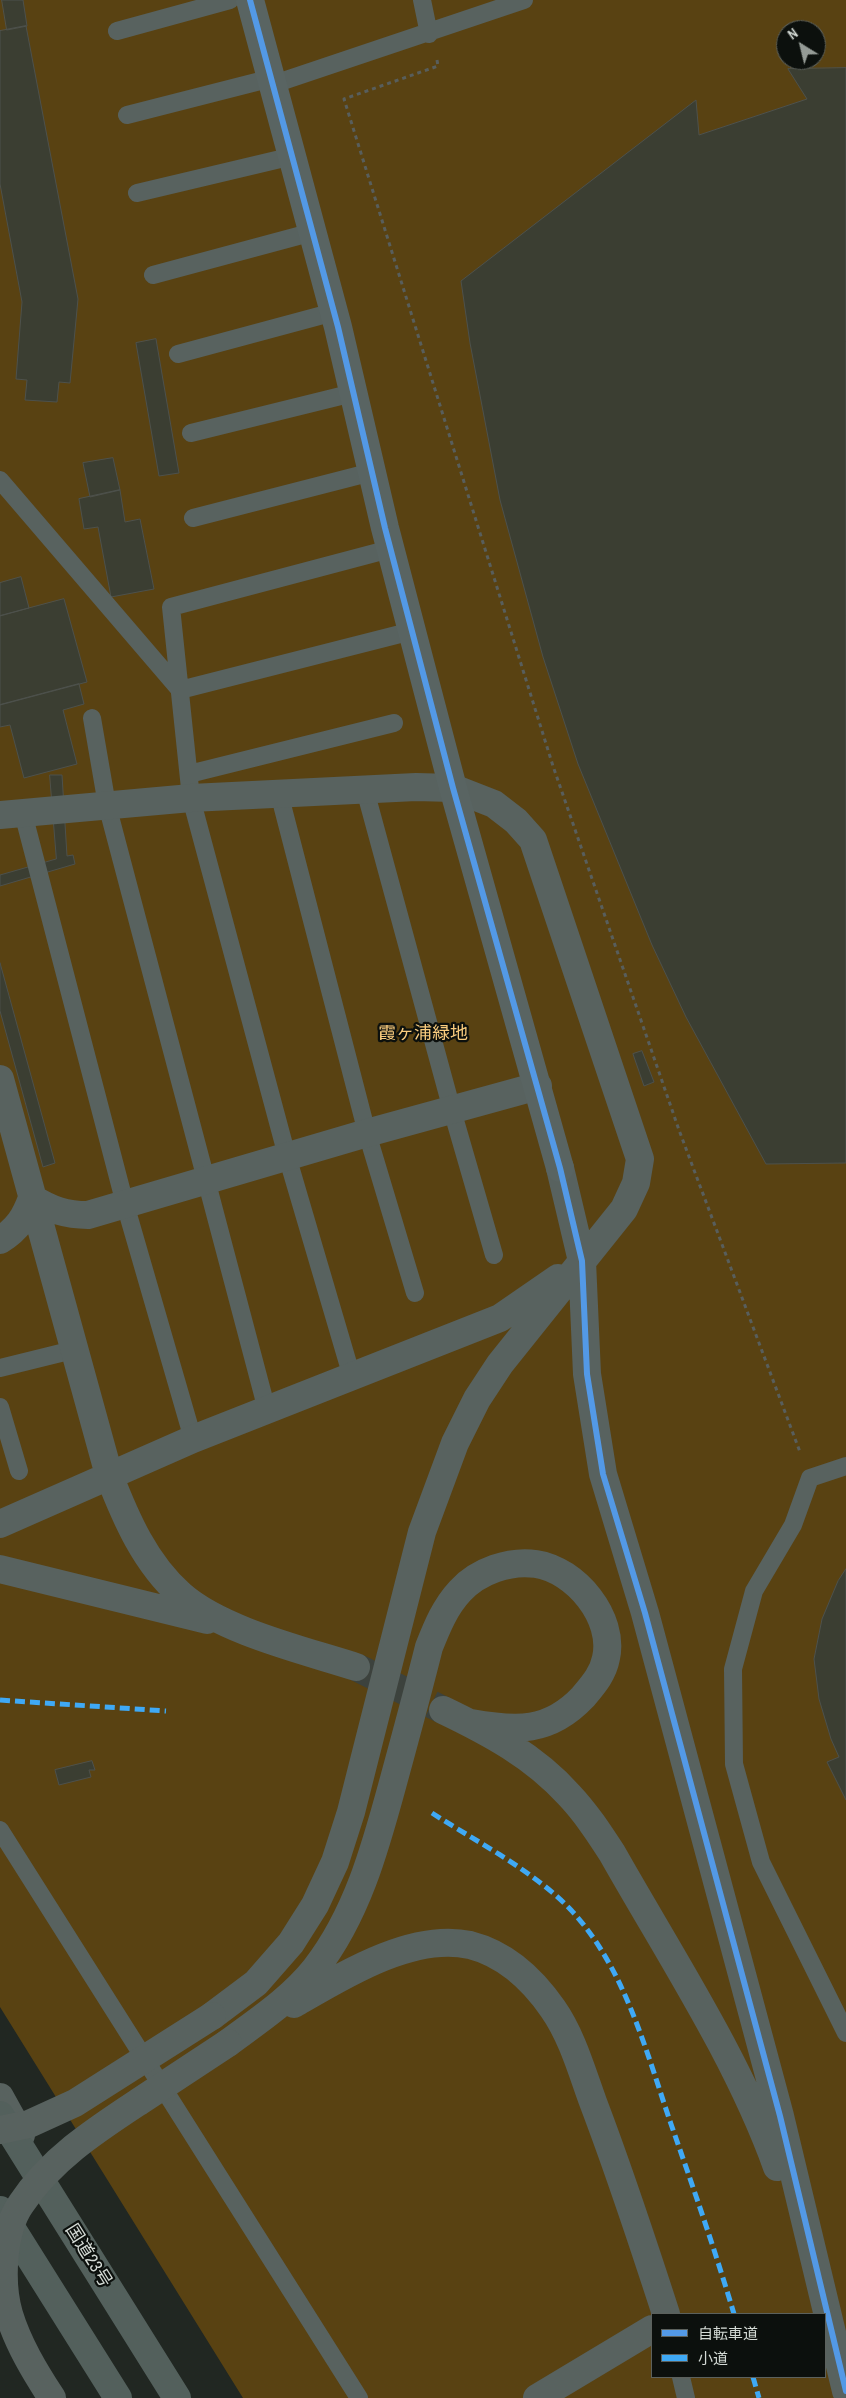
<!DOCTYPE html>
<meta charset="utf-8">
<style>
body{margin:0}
#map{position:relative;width:846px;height:2398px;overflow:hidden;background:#212722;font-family:"Archivo Narrow","Noto Sans JP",sans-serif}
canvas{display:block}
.legend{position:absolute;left:651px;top:2313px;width:175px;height:65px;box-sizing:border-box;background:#0c100d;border:1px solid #5c615d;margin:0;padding:6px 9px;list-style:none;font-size:15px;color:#d4dad5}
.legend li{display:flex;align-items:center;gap:10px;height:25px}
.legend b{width:25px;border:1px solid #5c615d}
.north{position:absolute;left:776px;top:20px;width:50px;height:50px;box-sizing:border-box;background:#0c100d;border:1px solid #5c615d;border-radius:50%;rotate:324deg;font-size:14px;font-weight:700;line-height:20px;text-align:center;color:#d4dad5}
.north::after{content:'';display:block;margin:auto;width:18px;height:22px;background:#959b96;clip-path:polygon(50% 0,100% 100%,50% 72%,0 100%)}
</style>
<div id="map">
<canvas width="846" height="2398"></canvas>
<ul class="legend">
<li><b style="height:6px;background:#5399e6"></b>自転車道</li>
<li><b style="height:6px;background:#3fa9f5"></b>小道</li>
</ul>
<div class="north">N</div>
</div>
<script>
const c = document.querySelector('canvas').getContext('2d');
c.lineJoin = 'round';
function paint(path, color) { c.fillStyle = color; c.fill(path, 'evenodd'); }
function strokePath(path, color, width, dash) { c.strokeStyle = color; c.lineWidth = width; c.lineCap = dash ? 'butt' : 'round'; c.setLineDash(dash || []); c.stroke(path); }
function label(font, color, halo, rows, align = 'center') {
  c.font = font + ' "Archivo Narrow","Noto Sans JP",sans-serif'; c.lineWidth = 4.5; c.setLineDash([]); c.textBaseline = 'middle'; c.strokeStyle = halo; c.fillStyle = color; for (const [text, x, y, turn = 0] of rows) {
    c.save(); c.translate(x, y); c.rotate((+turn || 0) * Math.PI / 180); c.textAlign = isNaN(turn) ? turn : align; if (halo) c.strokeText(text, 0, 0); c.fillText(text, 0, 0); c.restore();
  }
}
paint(new Path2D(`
 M0 0H846V2398H243L0 2007ZM786 30H816V60H786ZM652 2314H825V2377H652Z`), '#594212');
const building = new Path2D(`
 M2 0H23L27 26 7 30Z
 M26 26 78 299 70 383 59 382 57 402 25 400 27 380 16 379 22 302 0 184V31Z
 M846 68V1163L766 1164 686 1017 652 945 578 764 543 657 500 500 470 343 461 281 696 100 699 135 807 99 788 69Z
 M156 339 179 473 159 476 136 343Z
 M113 458 120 490 90 497 83 463Z
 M120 490 125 522 140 519 154 589 111 597 98 527 84 529 79 499Z
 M21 577 29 608 0 616V583Z
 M64 599 87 682 0 705V616Z
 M79 684 84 704 63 710 77 764 24 778 10 725 0 727V705Z
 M50 775H62L67 856 73 855 75 864 0 886V875L56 859Z
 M0 963 55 1163 43 1167 0 1011Z
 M642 1051 654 1082 644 1086 633 1054Z
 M846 1569V1800L827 1762 839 1757 831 1739 819 1699 814 1659 822 1619 838 1581Z
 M92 1761 95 1770H89L91 1777 59 1785 55 1770Z`);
paint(building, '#3b3e32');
strokePath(building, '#4d514c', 1);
strokePath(new Path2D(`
 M356 1667 443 1710`), '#3c423d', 28, [28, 14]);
strokePath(new Path2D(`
 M437 60 438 66 344 99 553 766 679 1130 800 1452`), '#585e5c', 3, [4, 4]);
strokePath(new Path2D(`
 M422 0 429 34
 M117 31 230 0
 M274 84 524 0
 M127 115 272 78
 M137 193 293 156
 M153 275 313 232
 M178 354 334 312
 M191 433 353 393
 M0 480 180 690 412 631
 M193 518 372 472
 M92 718 107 805 267 1410
 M189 774 394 723
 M365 790 452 1110 494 1255
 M279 793 367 1133 415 1293
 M23 813 125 1204 193 1439
 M0 1368 73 1350
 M352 1377 287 1156 191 798 171 607 390 549
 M0 1407 19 1471
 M846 1466 810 1478 793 1525 754 1591 733 1669 734 1764 761 1862 846 2033
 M0 1830 359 2398
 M681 2377 686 2398`), '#58625f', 18);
strokePath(new Path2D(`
 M0 815 191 798 416 787 453 788 494 804 516 821 533 840 640 1159 636 1183 624 1209 500 1364 477 1399 455 1443 422 1532 351 1812 335 1862 315 1905 291 1943 256 1983 212 2016
 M0 1079 109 1475C126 1519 145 1563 181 1595 222 1631 303 1650 356 1667
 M560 1168 582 1261 587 1374 603 1474 645 1613 780 2116 846 2391
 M32 1198C51 1210 66 1215 88 1215L367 1133 538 1086
 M0 1240C18 1229 25 1217 32 1198
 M0 1524 193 1439 500 1318 558 1278
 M0 1569 207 1620
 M443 1710C489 1732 534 1756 569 1795 586 1813 599 1833 612 1853 669 1954 738 2058 777 2167
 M294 2004C342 1976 412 1932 470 1945 505 1954 533 1980 553 2009 572 2036 582 2072 593 2102 620 2173 643 2243 666 2314
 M228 2043C259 2020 291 1999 315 1969 358 1914 376 1845 394 1779 406 1735 418 1691 429 1647 437 1627 445 1607 460 1591 478 1571 510 1560 536 1564 576 1570 615 1618 606 1658 603 1674 593 1685 583 1697 549 1733 516 1731 471 1723
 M0 2097 21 2135
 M537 2398 652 2329`), '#58625f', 28);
strokePath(new Path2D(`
 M250 0 338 327 385 528 453 788 560 1168`), '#596462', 28);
strokePath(new Path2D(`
 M0 2115 177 2398
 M0 2210 118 2398`), '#53605c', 28);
strokePath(new Path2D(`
 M0 2130 29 2124 75 2103 212 2016
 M52 2398C35 2372 18 2344 9 2314 0 2283 2 2231 21 2204 51 2159 96 2130 140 2101 169 2082 199 2062 228 2043`), '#58625f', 28);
strokePath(new Path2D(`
 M0 1700 166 1711
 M432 1813C477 1842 534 1871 571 1910 625 1968 646 2051 671 2124 693 2187 715 2250 734 2314
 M753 2377 759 2398`), '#3fa9f5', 5, [10, 5]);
strokePath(new Path2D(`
 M250 0 338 327 385 528 453 788 560 1168 582 1261 587 1374 603 1474 645 1613 780 2116 846 2391`), '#5399e6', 6);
label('18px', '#f9cc7e', '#0c100d', [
 ["霞ヶ浦緑地",423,1034]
]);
label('18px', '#d4dad5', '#0c100d', [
 ["国道23号",88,2256,58]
]);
</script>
